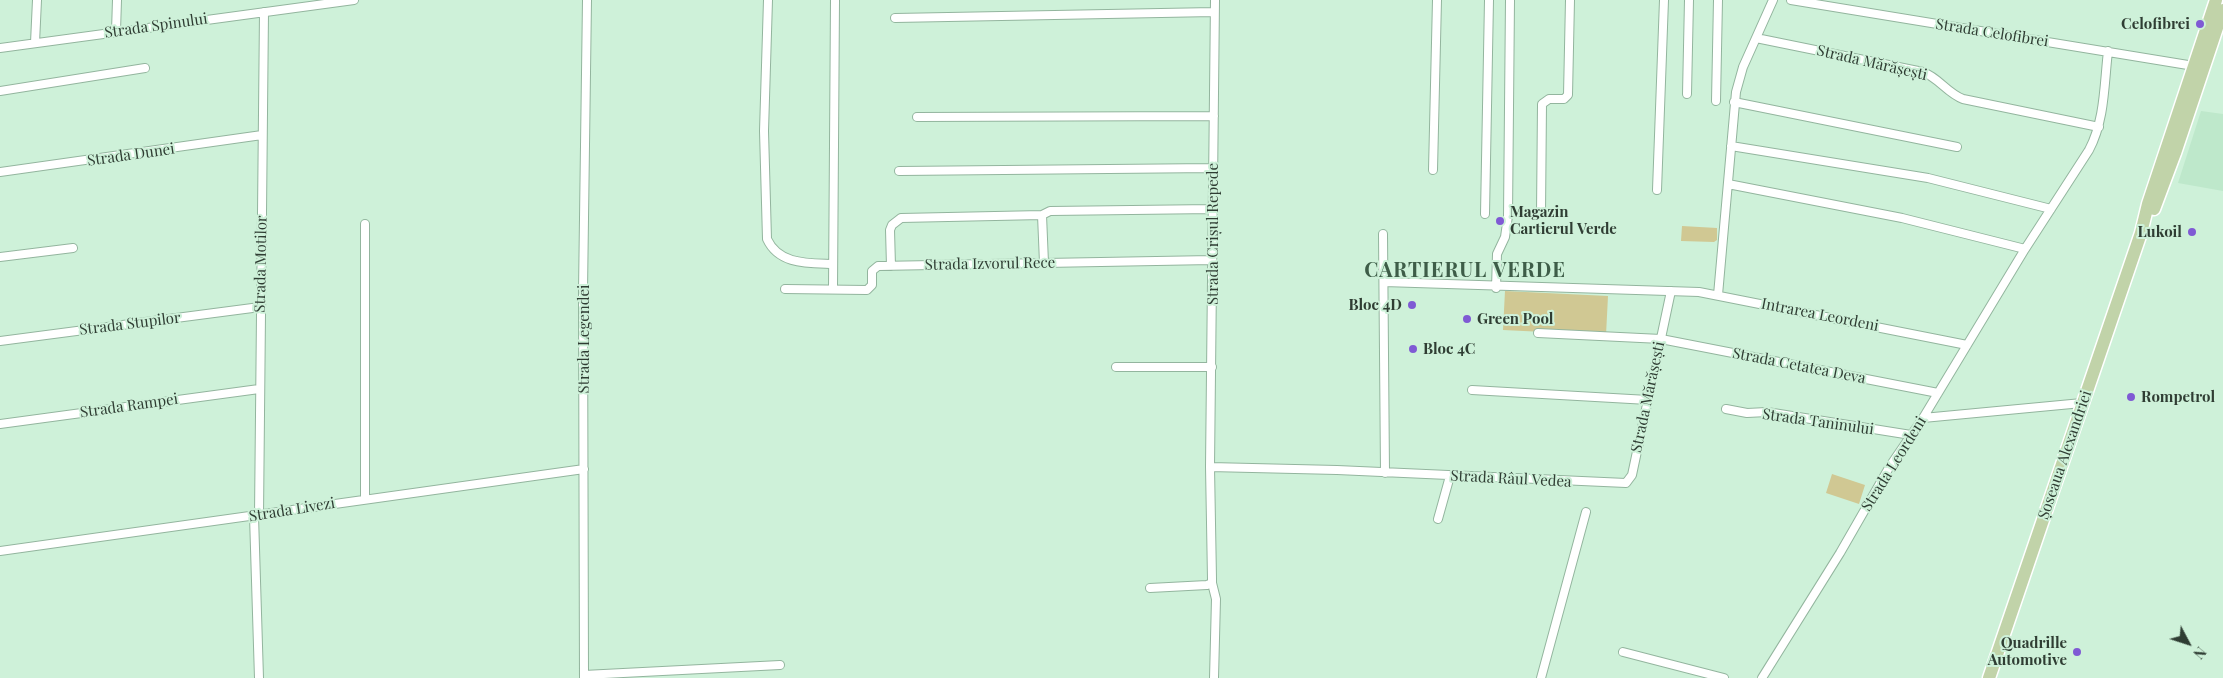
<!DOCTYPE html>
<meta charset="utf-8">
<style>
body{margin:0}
#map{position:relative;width:2223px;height:678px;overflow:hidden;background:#cef1d9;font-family:"Playfair Display",serif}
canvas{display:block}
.north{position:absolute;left:2163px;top:618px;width:50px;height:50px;-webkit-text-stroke:4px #cef1d9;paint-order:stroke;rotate:130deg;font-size:14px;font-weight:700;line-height:20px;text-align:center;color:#2f3d33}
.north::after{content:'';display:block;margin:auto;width:18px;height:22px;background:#2f3d33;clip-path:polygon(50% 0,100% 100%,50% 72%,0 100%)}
</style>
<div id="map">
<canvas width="2223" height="678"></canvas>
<div class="north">N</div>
</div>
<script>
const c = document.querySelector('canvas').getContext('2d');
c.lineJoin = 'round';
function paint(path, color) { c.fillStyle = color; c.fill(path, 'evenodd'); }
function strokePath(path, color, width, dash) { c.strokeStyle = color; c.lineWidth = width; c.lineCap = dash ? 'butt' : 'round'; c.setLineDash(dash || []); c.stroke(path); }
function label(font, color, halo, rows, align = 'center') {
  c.font = font + ' "Playfair Display",serif'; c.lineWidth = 4; c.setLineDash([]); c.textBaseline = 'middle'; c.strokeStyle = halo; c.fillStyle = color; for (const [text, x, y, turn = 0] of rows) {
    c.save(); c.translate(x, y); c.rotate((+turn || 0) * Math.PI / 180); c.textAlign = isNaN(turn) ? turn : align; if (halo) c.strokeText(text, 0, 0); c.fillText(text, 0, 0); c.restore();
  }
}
paint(new Path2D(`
 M2201 111 2223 114V191L2178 183Z`), '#bee8cb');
paint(new Path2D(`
 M1682 226 1717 228V240L1714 242 1681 241Z
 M1505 291 1608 296 1606 335 1503 330Z
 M1832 474 1865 485 1859 504 1826 493Z`), '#d0c893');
const street = new Path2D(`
 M768 0 764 131 767 239C779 265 808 263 833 264
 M1791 0 2194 66
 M895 18 1214 12
 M116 31 117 0
 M1756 38 1923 72C1939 78 1947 93 1963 99L2099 127
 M35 43 37 0
 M0 48 354 0
 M0 91 145 68
 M1687 94 1689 0
 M1716 101 1718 0
 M1734 102 1957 147
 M917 117 1214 116
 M1731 146 1928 178 2051 209
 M1433 170 1437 0
 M899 171 1213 168
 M0 172 262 135
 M1728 184 1902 218 2025 249
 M1657 190 1664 0
 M1541 213 1542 104 1549 99H1564L1568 95 1570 0
 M1485 214 1489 0
 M1042 215 1044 263
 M1383 234 1385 473
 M0 257 73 248
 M891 266 890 230 892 225 901 218 1042 215 1050 211 1213 209
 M1384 282 1699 292 1967 345
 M1496 288 1497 254 1505 237 1508 216 1510 0
 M785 289 867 290 872 285V271L878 266 1212 260
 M833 289 835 0
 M1718 295 1736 92 1743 67 1773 0
 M1538 333 1661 339 1938 393
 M0 341 260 307
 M1116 367H1212
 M1472 390 1648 400
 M1726 409 1747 413 1767 412 1911 435
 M1923 418 2082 403
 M0 424 259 389
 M1210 467 1337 470 1626 483 1632 475 1671 291
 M365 499V224
 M259 515 264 12
 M254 516 259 678
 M1438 519 1450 476
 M0 551 584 469
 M1212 583 1216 599 1214 678
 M1150 588 1207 585 1212 583V579L1210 467 1215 0
 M1623 652 1724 678
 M584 675 780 665
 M584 678 583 291 587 0
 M1541 678 1586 512
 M1762 678 1840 553 1890 466 1923 418 2025 249 2089 150C2105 120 2104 85 2108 51`);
const primary = new Path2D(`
 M2154 209 2175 153 2223 10
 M1989 678 2141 233 2148 204 2216 0`);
strokePath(street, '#93b59e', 10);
strokePath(primary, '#fff', 15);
strokePath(street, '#fff', 8);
strokePath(primary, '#c1d3a9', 12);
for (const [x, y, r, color] of [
 [2200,24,5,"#7f5ad4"],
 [1500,221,5,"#7f5ad4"],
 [2192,232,5,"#7f5ad4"],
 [1412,305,5,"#7f5ad4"],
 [1467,319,5,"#7f5ad4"],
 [1413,349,5,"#7f5ad4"],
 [2131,397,5,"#7f5ad4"],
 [2077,652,5,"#7f5ad4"]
]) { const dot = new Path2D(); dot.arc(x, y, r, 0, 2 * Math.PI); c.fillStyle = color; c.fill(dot); strokePath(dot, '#cef1d9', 2); }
label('bold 15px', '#2f3d33', '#cef1d9', [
 ["Celofibrei",2190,24],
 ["Magazin",1510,212,"left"],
 ["Cartierul Verde",1510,229,"left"],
 ["Lukoil",2182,232],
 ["Bloc 4D",1402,305],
 ["Green Pool",1477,319,"left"],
 ["Bloc 4C",1423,349,"left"],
 ["Rompetrol",2141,397,"left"],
 ["Quadrille",2067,643],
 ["Automotive",2067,660]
], 'right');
label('15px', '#2f3d33', '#cef1d9', [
 ["Strada Spinului",156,26,-8],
 ["Strada Celofibrei",1992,33,9],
 ["Strada Mărășești",1872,63,13],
 ["Strada Dunei",131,155,-8],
 ["Strada Crișul Repede",1213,234,-90],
 ["Strada Motilor",261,264,-89],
 ["Strada Izvorul Rece",990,264,-1],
 ["Intrarea Leordeni",1820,315,11],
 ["Strada Stupilor",130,324,-7],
 ["Strada Legendei",584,339,-90],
 ["Strada Cetatea Deva",1799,366,11],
 ["Strada Mărășești",1648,397,-78],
 ["Strada Rampei",129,406,-8],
 ["Strada Taninului",1818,422,8],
 ["Șoseaua Alexandriei",2065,455,-71],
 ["Strada Leordeni",1894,464,-58],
 ["Strada Râul Vedea",1511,479,3],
 ["Strada Livezi",292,510,-9]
]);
c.letterSpacing = '1px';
label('bold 20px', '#3e5d48', '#cef1d9', [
 ["CARTIERUL VERDE",1465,271]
]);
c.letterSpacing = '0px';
</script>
